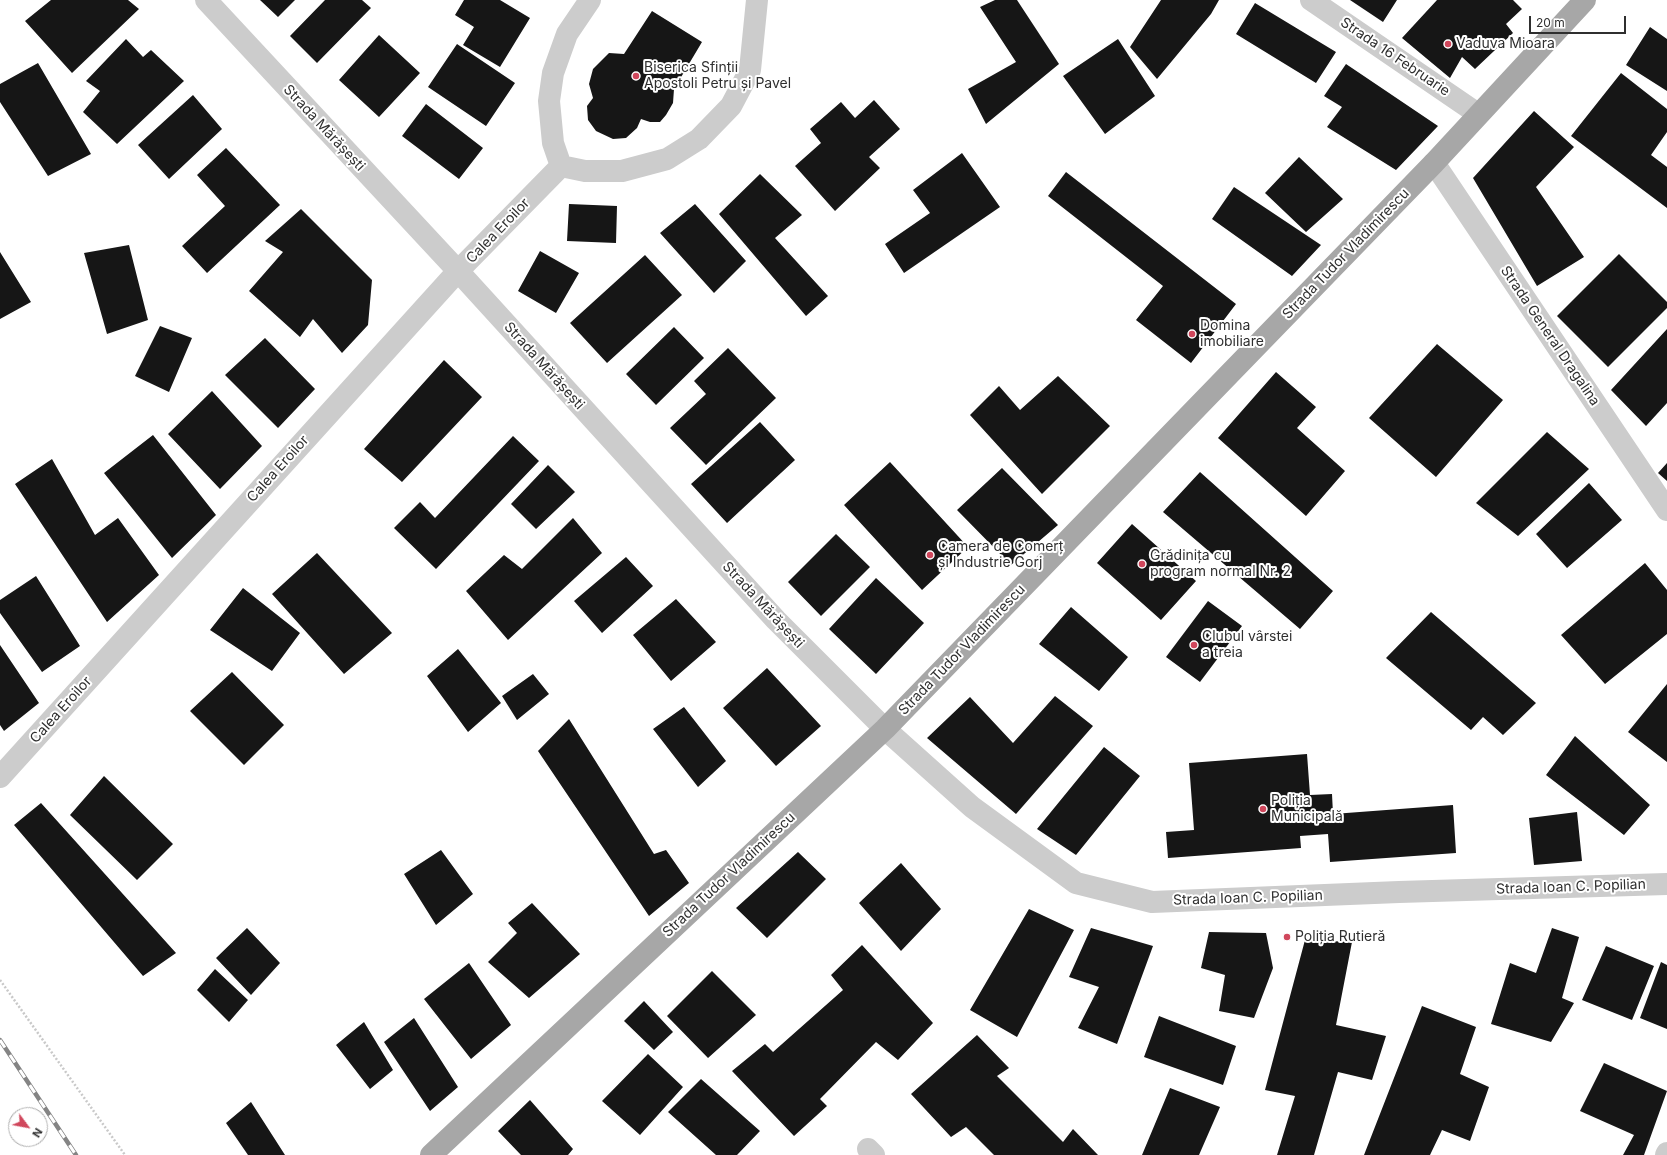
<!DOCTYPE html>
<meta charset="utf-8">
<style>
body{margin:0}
#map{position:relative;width:1667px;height:1155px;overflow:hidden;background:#fff;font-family:Inter,sans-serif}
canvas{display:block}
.north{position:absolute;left:8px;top:1107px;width:40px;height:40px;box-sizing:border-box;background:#fff;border:1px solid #acacac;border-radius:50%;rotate:122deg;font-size:11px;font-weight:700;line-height:16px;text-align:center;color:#2f2f2f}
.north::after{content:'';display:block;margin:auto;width:14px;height:18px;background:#d0475c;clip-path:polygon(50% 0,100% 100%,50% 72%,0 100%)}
.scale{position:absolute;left:1529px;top:16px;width:97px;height:18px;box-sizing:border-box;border:2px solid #2f2f2f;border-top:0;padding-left:5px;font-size:12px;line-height:14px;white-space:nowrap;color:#2f2f2f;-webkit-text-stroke:3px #fff;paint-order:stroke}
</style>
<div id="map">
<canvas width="1667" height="1155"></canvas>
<div class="north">N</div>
<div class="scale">20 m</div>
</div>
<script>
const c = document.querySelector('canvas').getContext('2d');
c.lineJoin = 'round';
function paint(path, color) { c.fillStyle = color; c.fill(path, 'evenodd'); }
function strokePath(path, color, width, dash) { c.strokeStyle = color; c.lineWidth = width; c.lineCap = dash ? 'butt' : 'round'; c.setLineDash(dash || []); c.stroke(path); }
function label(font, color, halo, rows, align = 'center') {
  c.font = font + ' Inter,sans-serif'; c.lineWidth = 4; c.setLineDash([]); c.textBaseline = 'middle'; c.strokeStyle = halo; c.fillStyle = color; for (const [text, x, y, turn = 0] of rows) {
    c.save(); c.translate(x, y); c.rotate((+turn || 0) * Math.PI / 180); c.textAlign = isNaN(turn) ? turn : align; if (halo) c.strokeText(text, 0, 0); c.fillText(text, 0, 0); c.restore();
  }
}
paint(new Path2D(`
 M51 0H128L139 9 72 73 25 21Z
 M260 0H295L278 17Z
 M325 0H362L371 8 317 63 290 36Z
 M464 0H500L530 18 500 67 463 45 474 27 455 15Z
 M995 0H1017L1059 64 986 124 968 89 1016 62 980 7Z
 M1161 0H1219L1211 14 1157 79 1130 47Z
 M1350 0H1397L1383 22Z
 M1437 0H1513L1522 9 1506 24 1513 33 1475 69 1462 57 1450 78 1402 38Z
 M1255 3 1336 52 1316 83 1236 34Z
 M652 11 702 42 674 89 673 103 666 115 660 122H650L641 119 637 128 626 138 613 139 596 131 588 120 587 106 593 98 589 84 593 69 609 53 624 54Z
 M1650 27 1667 39V91L1626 65Z
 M379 35 420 73 379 117 339 80Z
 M126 39 143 57 151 50 184 81 117 144 83 112 100 91 86 81Z
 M1118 39 1155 96 1105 134 1063 76Z
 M457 44 515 83 486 126 428 87Z
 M38 63 91 154 48 176 0 102V84Z
 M1346 64 1438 126 1396 170 1327 127 1342 107 1324 96Z
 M1621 73 1667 109V132L1651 155 1667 167V208L1571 136Z
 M193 95 222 129 169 179 138 145Z
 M874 100 900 129 869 157 880 168 835 211 795 166 821 143 810 129 841 102 855 118Z
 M426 104 483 148 459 179 402 136Z
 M1534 111 1574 147 1536 187 1584 257 1537 286 1473 178Z
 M226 148 280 205 207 273 182 246 225 206 197 175Z
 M962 153 1000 207 904 273 885 244 930 213 913 190Z
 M1299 157 1343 199 1306 232 1265 193Z
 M1066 172 1236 304 1191 363 1136 320 1163 286 1048 196Z
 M760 174 802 215 775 238 828 296 806 316 719 214Z
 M1234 187 1321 245 1292 276 1212 219Z
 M569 204 617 206 616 243 567 241Z
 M695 204 746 261 714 293 660 233Z
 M301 209 372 280 368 325 342 353 313 319 300 337 249 291 283 252 265 241Z
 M129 245 148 320 107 334 84 253Z
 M540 251 579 273 556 313 518 291Z
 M0 252 31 302 0 319Z
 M1619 254 1667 302V308L1608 367 1557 316Z
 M645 255 682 295 607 363 570 323Z
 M160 326 192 338 169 392 135 376Z
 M674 327 704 358 656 405 626 374Z
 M1667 329V403L1646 426 1611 390Z
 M265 338 315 389 278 428 225 375Z
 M1437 344 1503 400 1436 477 1369 418Z
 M728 348 776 398 706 465 670 428 706 394 694 381Z
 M444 360 482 397 402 482 364 449Z
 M1276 372 1316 407 1297 428 1345 471 1306 516 1218 438Z
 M1058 376 1110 426 1042 494 970 415 999 386 1020 410Z
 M212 391 262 446 220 489 168 434Z
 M760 422 795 460 727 523 691 484Z
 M1547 432 1589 469 1518 536 1476 503Z
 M153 435 216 515 172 558 104 473Z
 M513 436 539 461 436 569 394 528 420 502 435 518Z
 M52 459 95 535 118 518 159 575 107 622 15 484Z
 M890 462 968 547 922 590 844 505Z
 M1667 463V481L1658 473Z
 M548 465 575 492 536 529 511 504Z
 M1002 468 1058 525 1011 565 957 510Z
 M1200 472 1333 591 1300 629 1163 512Z
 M1589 483 1622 520 1567 568 1536 534Z
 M573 518 602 553 508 640 466 591 504 555 522 569Z
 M1132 524 1196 581 1161 620 1097 563Z
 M836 534 870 567 821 616 788 582Z
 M317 553 392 633 344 674 272 594Z
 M626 557 653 586 602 633 574 601Z
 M1645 563 1667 590V634L1605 684 1561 635Z
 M36 576 80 646 42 672 0 613V600Z
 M876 578 924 623 876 674 829 629Z
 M243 588 300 633 272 671 210 630Z
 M676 599 716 642 671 681 633 635Z
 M1208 601 1242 626 1200 682 1166 657Z
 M1071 607 1128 657 1099 691 1039 644Z
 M1431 612 1536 703 1503 735 1483 717 1471 730 1386 658Z
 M0 645 39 703 4 731 0 725Z
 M458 649 501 703 468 732 427 676Z
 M767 668 821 726 776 766 723 708Z
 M232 672 284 725 244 765 190 711Z
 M533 674 549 694 517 720 502 696Z
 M1667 684V762L1628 732Z
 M1055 696 1093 726 1016 814 927 738 970 697 1013 743Z
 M684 707 726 761 698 787 653 729Z
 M569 719 654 854 666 850 689 883 649 916 538 751Z
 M1575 736 1650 805 1624 835 1546 775Z
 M1104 747 1140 776 1076 855 1037 829Z
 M1307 754 1310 795 1332 794 1333 814 1453 805 1456 853 1330 862 1328 834 1300 836 1301 848 1168 858 1166 832 1194 830 1189 763Z
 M104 776 173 844 137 880 70 815Z
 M41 803 176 953 143 976 14 825Z
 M1577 812 1582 861 1534 865 1529 818Z
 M441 850 473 894 436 925 404 874Z
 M798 852 826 879 767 938 736 908Z
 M901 863 941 909 901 951 859 903Z
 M532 903 580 954 529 998 488 962 517 933 508 923Z
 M1029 909 1074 930 1017 1037 970 1010Z
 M247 928 280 963 251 995 216 958Z
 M1091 928 1153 946 1117 1044 1078 1028 1099 987 1069 977Z
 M1552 928 1579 937 1562 998 1574 1003 1551 1042 1491 1024 1510 963 1536 973Z
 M1209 932 1266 933 1273 968 1254 1018 1219 1011 1225 975 1201 968Z
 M1305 940 1352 942 1336 1025 1386 1036 1372 1080 1338 1072 1314 1155H1277L1295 1096 1265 1090Z
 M862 945 933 1023 898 1060 876 1042 820 1099 827 1106 794 1136 732 1071 765 1044 773 1052 843 990 831 975Z
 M1606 946 1654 966 1632 1020 1582 1000Z
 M1661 962 1667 965V1029L1640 1018Z
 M469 963 511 1025 471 1059 424 999Z
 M215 969 248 1000 229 1022 197 990Z
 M712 971 756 1015 708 1058 667 1016Z
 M644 1001 673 1032 654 1050 624 1021Z
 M1422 1006 1476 1027 1460 1074 1489 1087 1470 1141 1442 1130 1430 1155H1364Z
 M1159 1016 1236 1046 1223 1085 1144 1057Z
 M414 1018 458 1087 430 1111 384 1042Z
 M364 1022 393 1070 370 1089 336 1045Z
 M977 1035 1009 1068 997 1076 1063 1142 1073 1129 1098 1155H994L966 1127 951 1137 911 1094Z
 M648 1054 683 1087 640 1135 602 1101Z
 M1604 1063 1667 1091 1644 1155H1623L1634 1135 1580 1111Z
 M701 1079 760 1131 737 1155H716L668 1112Z
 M1170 1088 1220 1107 1199 1155H1142Z
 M530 1100 573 1149 568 1155H521L498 1131Z
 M251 1102 285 1155H248L226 1123Z`), '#161616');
strokePath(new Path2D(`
 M0 980 125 1155`), '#c9c9c9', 2.5, [2, 2]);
strokePath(new Path2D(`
 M206 0 458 271 776 620 885 729 972 807 1076 883 1152 902 1399 892 1667 884
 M1311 0 1478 114
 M1434 163 1667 510
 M561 166 585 171H622L667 159 699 139 731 106 750 70 757 0
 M561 166 553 143 549 101 553 73 567 34 590 0
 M0 777 458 271 561 166
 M868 1149 874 1155
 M1666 1155 1667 1153`), '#ccc', 22);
strokePath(new Path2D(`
 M431 1155 885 729 1434 163 1585 0`), '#a7a7a7', 22);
const rail = new Path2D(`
 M0 1040 76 1155`);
strokePath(rail, '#848484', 4.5);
strokePath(rail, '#fff', 3, [9]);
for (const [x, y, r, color] of [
 [1448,44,4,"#d0475c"],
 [636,76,4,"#d0475c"],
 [1192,334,4,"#d0475c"],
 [930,555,4,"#d0475c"],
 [1142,564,4,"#d0475c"],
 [1194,645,4,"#d0475c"],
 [1263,809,4,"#d0475c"],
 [1287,937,4,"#d0475c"]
]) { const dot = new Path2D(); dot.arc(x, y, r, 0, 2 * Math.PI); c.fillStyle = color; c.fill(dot); strokePath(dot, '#fff', 1.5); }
label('14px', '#2f2f2f', '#fff', [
 ["Vaduva Mioara",1456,44],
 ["Biserica Sfinții",644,68],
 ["Apostoli Petru și Pavel",644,84],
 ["Domina",1200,326],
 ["imobiliare",1200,342],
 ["Camera de Comerț",938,547],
 ["și Industrie Gorj",938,563],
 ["Grădinița cu",1150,556],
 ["program normal Nr. 2",1150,572],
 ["Clubul vârstei",1202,637],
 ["a treia",1202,653],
 ["Poliția",1271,801],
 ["Municipală",1271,817],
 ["Poliția Rutieră",1295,937]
], 'left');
label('14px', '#2f2f2f', '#fff', [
 ["Strada 16 Februarie",1395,57,34],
 ["Strada Mărășești",324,128,47],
 ["Calea Eroilor",498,231,-46],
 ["Strada Tudor Vladimirescu",1346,254,-46],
 ["Strada General Dragalina",1550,336,56],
 ["Strada Mărășești",544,366,48],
 ["Calea Eroilor",278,469,-48],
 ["Strada Mărășești",763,605,47],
 ["Strada Tudor Vladimirescu",962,650,-46],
 ["Calea Eroilor",61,710,-48],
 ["Strada Tudor Vladimirescu",729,875,-43],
 ["Strada Ioan C. Popilian",1571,887,-2],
 ["Strada Ioan C. Popilian",1248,898,-2]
]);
</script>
